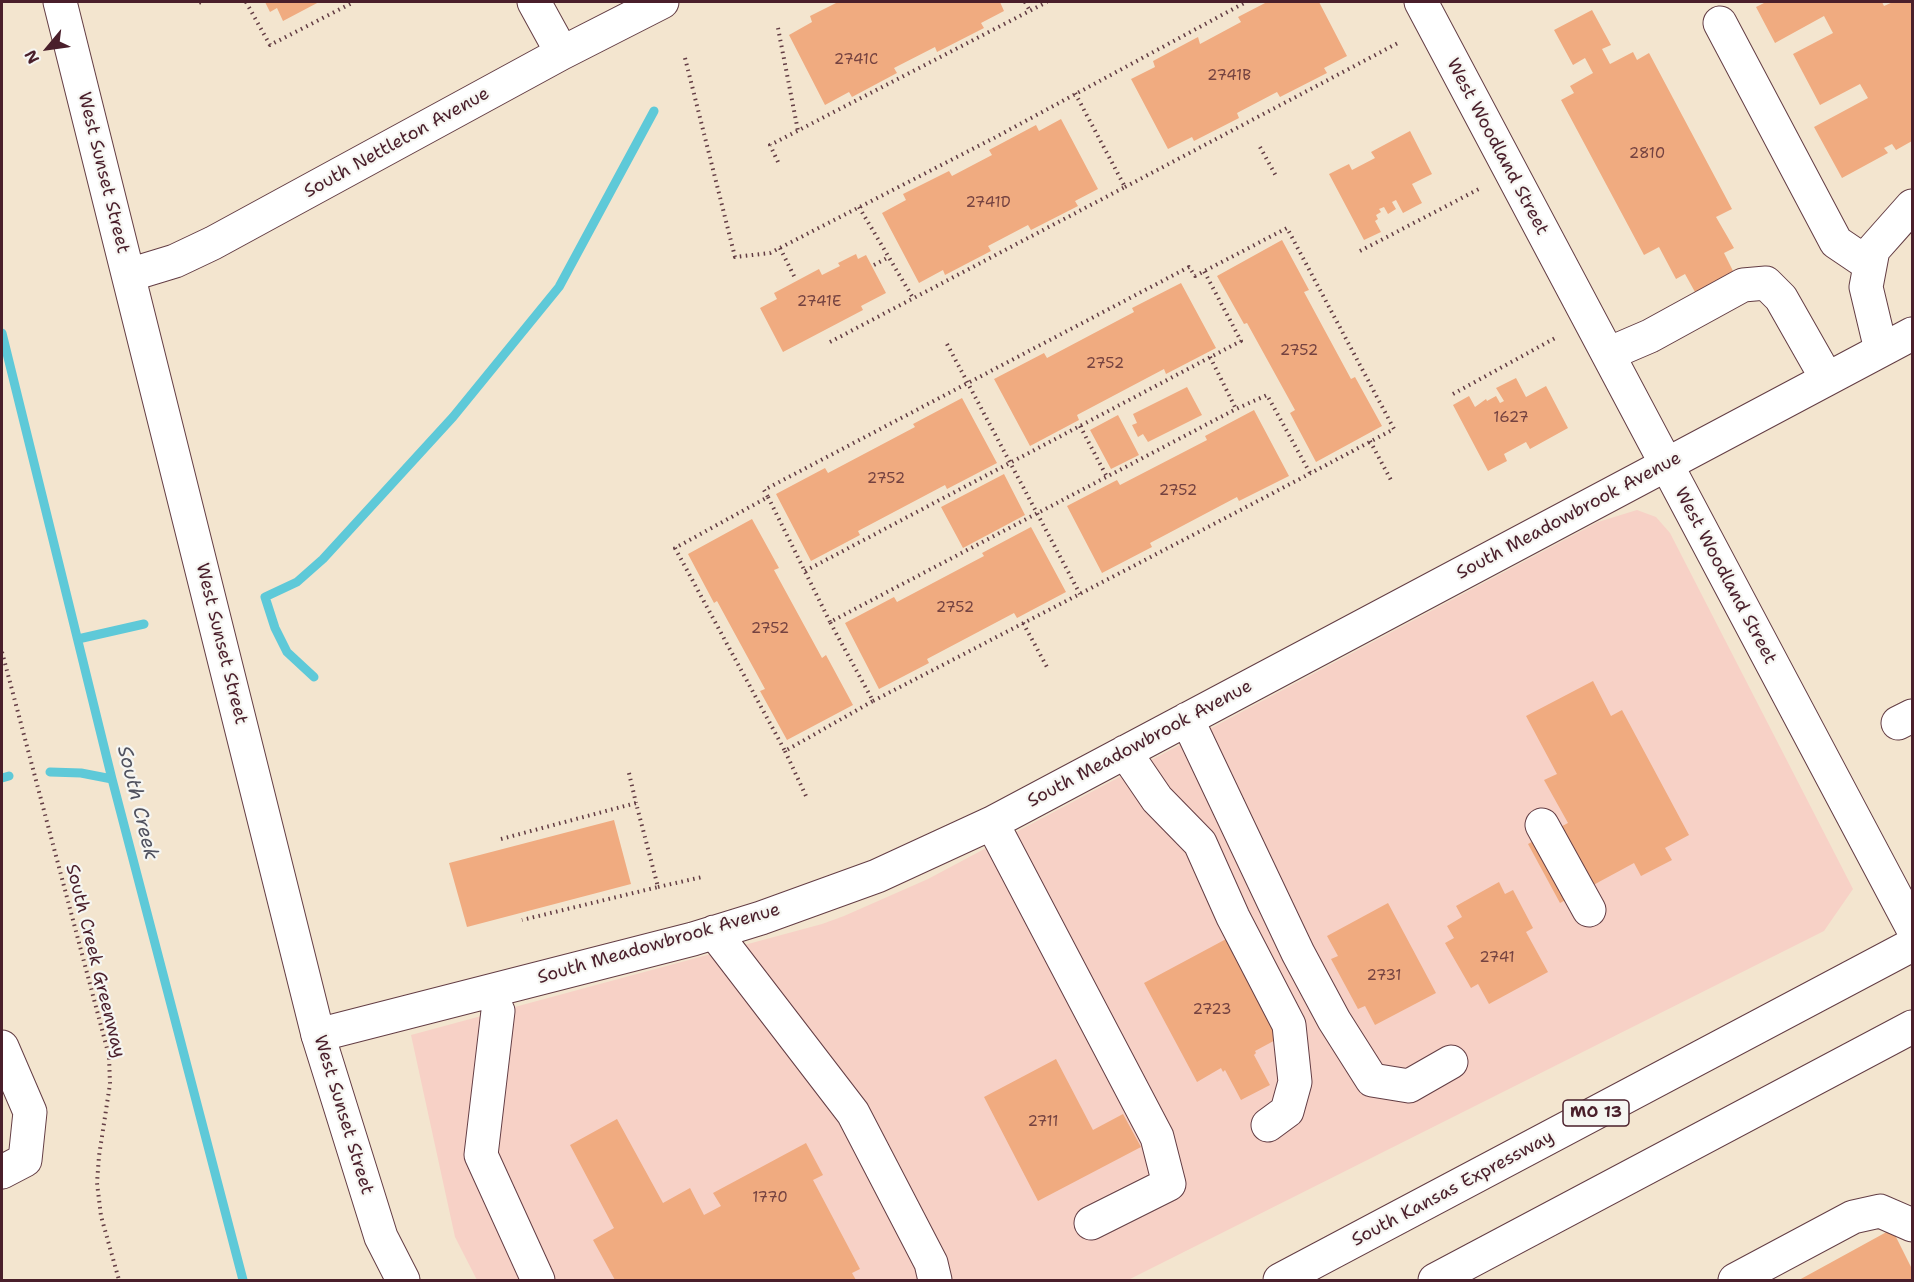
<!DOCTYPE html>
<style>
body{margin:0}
#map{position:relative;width:1914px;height:1282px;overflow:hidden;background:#f3e5cf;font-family:"Shantell Sans",sans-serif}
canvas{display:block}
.frame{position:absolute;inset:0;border:3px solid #4a1f2b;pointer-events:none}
.north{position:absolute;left:18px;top:18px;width:60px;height:60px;-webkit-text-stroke:4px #f6f6f2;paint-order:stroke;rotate:241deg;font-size:16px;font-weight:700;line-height:24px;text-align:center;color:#4a1f2b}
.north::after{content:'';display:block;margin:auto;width:21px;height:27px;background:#4a1f2b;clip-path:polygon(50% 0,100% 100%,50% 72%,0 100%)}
</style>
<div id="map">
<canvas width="1914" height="1282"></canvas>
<div class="frame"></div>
<div class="north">N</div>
</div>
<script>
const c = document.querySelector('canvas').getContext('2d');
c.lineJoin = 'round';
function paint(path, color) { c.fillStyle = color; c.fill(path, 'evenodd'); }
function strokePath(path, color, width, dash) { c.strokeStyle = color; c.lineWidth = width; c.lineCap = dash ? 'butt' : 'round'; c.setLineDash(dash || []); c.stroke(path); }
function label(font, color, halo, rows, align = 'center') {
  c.font = font + ' "Shantell Sans",sans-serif'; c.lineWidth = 4.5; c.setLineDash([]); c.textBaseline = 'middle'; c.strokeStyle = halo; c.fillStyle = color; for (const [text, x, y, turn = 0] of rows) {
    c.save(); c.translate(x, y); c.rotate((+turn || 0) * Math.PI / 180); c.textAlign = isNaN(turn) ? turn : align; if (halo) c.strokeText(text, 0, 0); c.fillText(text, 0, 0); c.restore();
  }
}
paint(new Path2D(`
 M1637 510 1656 517 1670 533 1853 889 1824 931 1128 1280H477L455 1237 411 1035 822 924 844 916 928 879 1598 522Z`), '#f7d1c6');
strokePath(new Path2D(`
 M2 333 112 779 243 1280
 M78 639 144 624
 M314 677 287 652 275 628 265 597 297 582 323 559 453 417 559 287 654 111
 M50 772 81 773 112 779
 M2 778 9 776`), '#5ec9d8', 9);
paint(new Path2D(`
 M265 2H319L283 21 277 8 270 12Z
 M838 2H1000L1004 11 981 23 984 28 937 52 935 47 894 68 897 73 852 97 849 92 825 105 789 35 812 22 810 16Z
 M1267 2H1319L1347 56 1324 68 1327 73 1280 97 1277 92 1237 113 1239 118 1194 141 1192 137 1168 149 1131 79 1155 67 1153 61 1198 37 1200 44 1241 22 1238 17Z
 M1766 2H1882L1884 6 1893 2H1912V56H1911L1912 60V141L1896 150 1892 144 1884 148 1888 153 1842 178 1814 127 1868 98 1860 84 1820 105 1793 54 1833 33 1824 16 1775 43 1756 7Z
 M1592 10 1611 45 1602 49 1610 64 1633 52 1637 60 1649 53 1732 209 1716 217 1734 248 1724 253 1738 281 1700 301 1685 274 1676 279 1659 247 1644 255 1561 100 1574 93 1570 86 1593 73 1585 58 1573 65 1554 30Z
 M1061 119 1098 189 1075 201 1078 206 1031 230 1028 225 988 246 991 251 945 275 943 270 919 283 882 213 906 200 903 194 949 171 952 176 992 155 989 150 1036 125 1039 131Z
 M1410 131 1432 174 1412 184 1422 203 1403 213 1396 200 1392 202 1396 209 1388 214 1384 207 1379 209 1381 212 1376 215 1378 219 1375 221 1381 232 1364 240 1329 174 1349 164 1352 170 1375 158 1371 152Z
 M1282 240 1309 290 1304 292 1351 379 1355 377 1382 426 1316 462 1290 413 1295 410 1247 323 1244 324 1217 276Z
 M856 254 858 259 866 255 886 293 861 306 863 310 783 352 760 308 777 299 774 293 819 269 822 275 840 266 838 263Z
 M1181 283 1216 348 1166 374 1164 369 1077 415 1079 420 1030 446 994 379 1044 353 1047 358 1134 312 1132 308Z
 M1516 378 1526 397 1546 386 1568 428 1530 449 1526 442 1504 454 1507 461 1488 471 1453 405 1469 396 1475 407 1486 399 1487 401 1496 396 1500 403 1504 401 1496 388Z
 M1187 387 1202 415 1148 442 1143 434 1138 437 1132 425 1137 423 1133 414Z
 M962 398 997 463 947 489 945 485 858 531 860 535 811 561 776 494 825 468 828 473 915 427 913 424Z
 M1254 410 1289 476 1239 501 1237 497 1150 543 1152 547 1102 573 1067 506 1117 480 1120 485 1207 440 1205 436Z
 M1118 415 1139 455 1111 469 1090 430Z
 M1004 474 1025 515 963 548 941 507Z
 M752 519 779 568 774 570 822 658 826 655 853 705 787 740 760 691 765 689 717 601 714 603 688 554Z
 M1031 527 1066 592 1017 618 1014 613 927 659 929 663 879 689 845 623 894 597 897 602 984 556 982 553Z
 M1593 681 1611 716 1622 710 1689 835 1665 848 1672 860 1641 876 1634 863 1560 903 1528 844 1568 823 1544 780 1557 774 1526 716Z
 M614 820 631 884 467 927 449 863Z
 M1499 882 1505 894 1513 890 1533 928 1526 932 1548 972 1489 1004 1478 984 1471 988 1445 943 1454 938 1447 926 1462 917 1456 906Z
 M1388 903 1436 993 1375 1025 1365 1006 1358 1009 1331 959 1338 956 1327 936Z
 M1228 938 1281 1037 1255 1051 1256 1053 1254 1055 1270 1085 1241 1100 1225 1070 1223 1072 1221 1068 1197 1082 1144 983Z
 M1056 1059 1093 1130 1123 1114 1141 1147 1038 1201 984 1097Z
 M617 1119 663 1203 690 1188 704 1215 721 1206 713 1193 806 1143 823 1175 813 1180 860 1269 852 1273 856 1280H615L593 1240 614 1228 570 1145Z
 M1892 1229 1912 1269V1280H1799Z`), '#f0ab80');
const minor = new Path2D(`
 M534 2 562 53
 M1421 2 1912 927
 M1720 23 1836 242 1870 265
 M129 275 175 261 213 243 562 53 662 2
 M1881 350 1866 287 1873 250 1912 206
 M1608 354 1650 336 1743 285 1766 283 1781 298 1827 379
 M1187 719 1298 953 1334 1020 1372 1080 1409 1086 1451 1062
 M1898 723 1912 716
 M1125 752 1157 799 1200 843 1233 917 1289 1025 1295 1082 1287 1111 1268 1125
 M992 823 1157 1137 1169 1184 1091 1223
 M1542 825 1589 910
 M714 932 853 1113 931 1263 935 1280
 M498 1011 481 1155 538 1280
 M318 1035 693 939 761 918 877 876 992 823 1912 334
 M2 1047 30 1112 25 1160 2 1172
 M1735 1280 1853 1217 1880 1211 1912 1225`);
const major = new Path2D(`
 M60 2 318 1035 381 1237 403 1280
 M1280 1280 1912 945
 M1435 1280 1912 1027`);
strokePath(minor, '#633d44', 35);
strokePath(major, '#633d44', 35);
strokePath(new Path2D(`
 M246 2 270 45 354 2
 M1025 2 1030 11
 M199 3 201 2
 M778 28 798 131
 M685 58 735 257 770 253 994 138 1246 2
 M1260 147 1276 176
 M778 162 770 145 1047 2
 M1125 187 1398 43
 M859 207 913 298
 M780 248 795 278
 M1360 251 1479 189
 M874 265 889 257
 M830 342 1125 187 1075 93
 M947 344 1080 594
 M1210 357 1236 409
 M1453 394 1557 337
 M1080 426 1107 477
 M1370 441 1392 482
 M768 497 830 622
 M805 571 1241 341 1204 271
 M1023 623 1047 667
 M2 652 109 1056 110 1084 99 1156 97 1183 101 1216 119 1280
 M873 701C1047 611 1221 521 1394 429L1287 228 1195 276 1189 267 764 490 768 497 675 548 785 751 873 701 830 622 1236 409 1267 395 1310 473
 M785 751 806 796
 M629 773 636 803
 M501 839 636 803 658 887 522 920
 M658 887 702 877`), '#633d44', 4, [1.5, 4.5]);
strokePath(minor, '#fff', 33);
strokePath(major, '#fff', 33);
label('15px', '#744240', null, [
 ["2741C",856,60],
 ["2741B",1229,76],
 ["2810",1647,154],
 ["2741D",988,203],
 ["2741E",819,302],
 ["2752",1299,351],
 ["2752",1105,364],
 ["1627",1511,418],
 ["2752",886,479],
 ["2752",1178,491],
 ["2752",955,608],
 ["2752",770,629],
 ["2741",1497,958],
 ["2731",1384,976],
 ["2723",1212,1010],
 ["2711",1043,1122],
 ["1770",770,1198]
]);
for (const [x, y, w] of [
 [1596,1113,66]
]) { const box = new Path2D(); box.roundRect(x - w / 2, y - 13, w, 26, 4.5); c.fillStyle = '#f6f6f2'; c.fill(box); strokePath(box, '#4a1f2b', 1.5); }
label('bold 16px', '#4a1f2b', null, [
 ["MO 13",1596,1113]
]);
label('18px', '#4a1f2b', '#f6f6f2', [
 ["South Nettleton Avenue",397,143,-29],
 ["West Woodland Street",1497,147,62],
 ["West Sunset Street",103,173,76],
 ["South Meadowbrook Avenue",1569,516,-28],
 ["West Woodland Street",1725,576,62],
 ["West Sunset Street",221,644,76],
 ["South Meadowbrook Avenue",1140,744,-28],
 ["South Meadowbrook Avenue",659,944,-16],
 ["South Creek Greenway",95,961,76],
 ["West Sunset Street",343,1115,73],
 ["South Kansas Expressway",1453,1189,-28]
]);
label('italic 20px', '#50525f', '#f6f6f2', [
 ["South Creek",137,803,76]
]);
</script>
